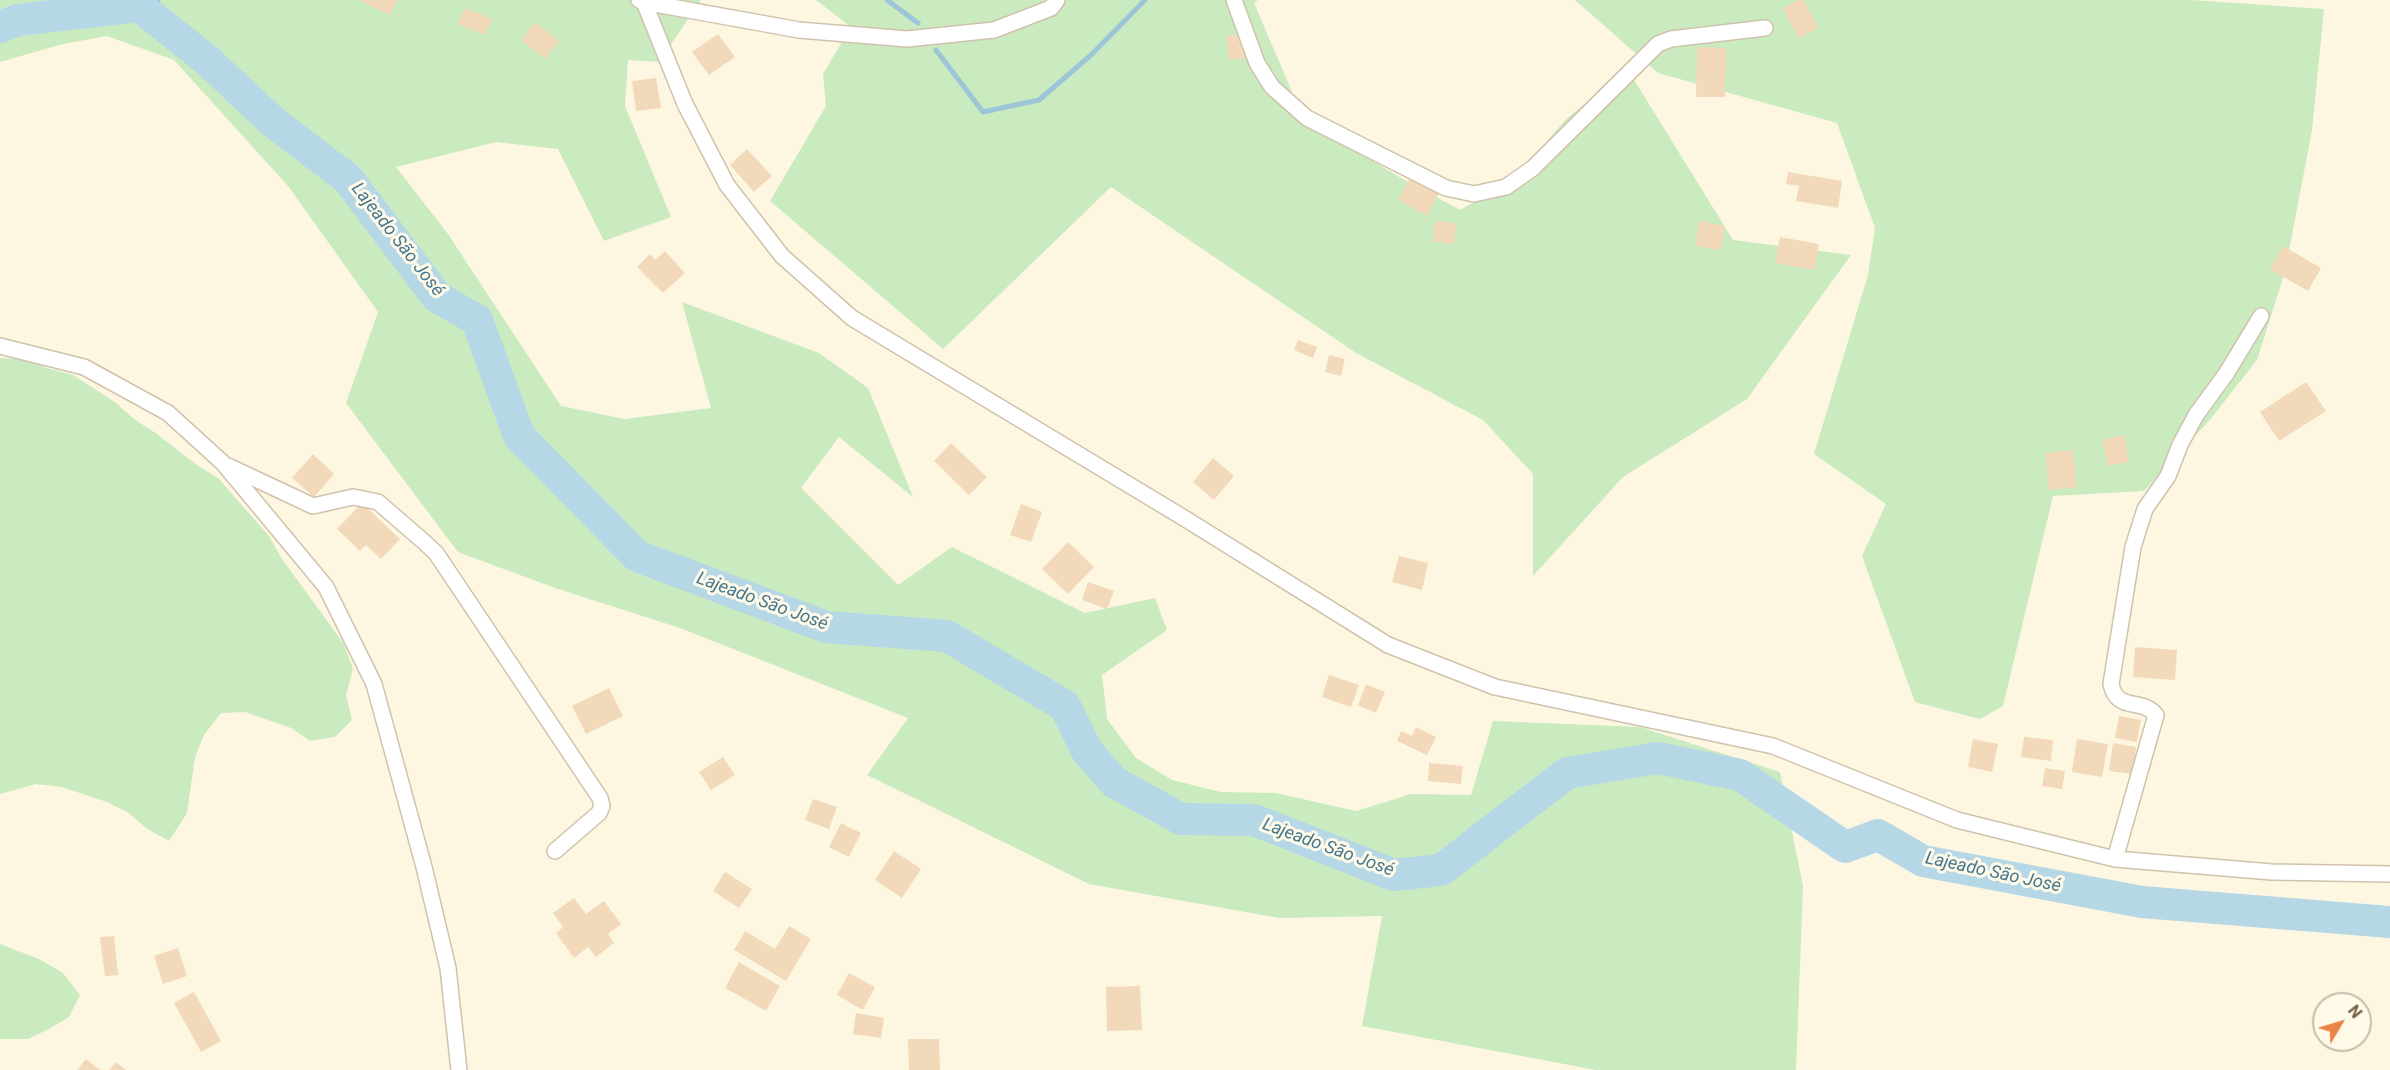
<!DOCTYPE html>
<meta charset="utf-8">
<style>
body{margin:0}
#map{position:relative;width:2390px;height:1070px;overflow:hidden;background:#fdf7e2;font-family:Roboto,sans-serif}
canvas{display:block}
.north{position:absolute;left:2312px;top:992px;width:60px;height:60px;box-sizing:border-box;background:#fffae8;border:2px solid #c7bca8;border-radius:50%;rotate:52deg;font-size:16px;font-weight:700;line-height:24px;text-align:center;color:#745f48}
.north::after{content:'';display:block;margin:auto;width:21px;height:27px;background:#e98444;clip-path:polygon(50% 0,100% 100%,50% 72%,0 100%)}
</style>
<div id="map">
<canvas width="2390" height="1070"></canvas>
<div class="north">N</div>
</div>
<script>
const c = document.querySelector('canvas').getContext('2d');
c.lineJoin = 'round';
function paint(path, color) { c.fillStyle = color; c.fill(path, 'evenodd'); }
function strokePath(path, color, width, dash) { c.strokeStyle = color; c.lineWidth = width; c.lineCap = dash ? 'butt' : 'round'; c.setLineDash(dash || []); c.stroke(path); }
function label(font, color, halo, rows, align = 'center') {
  c.font = font + ' Roboto,sans-serif'; c.lineWidth = 6; c.setLineDash([]); c.textBaseline = 'middle'; c.strokeStyle = halo; c.fillStyle = color; for (const [text, x, y, turn = 0] of rows) {
    c.save(); c.translate(x, y); c.rotate((+turn || 0) * Math.PI / 180); c.textAlign = isNaN(turn) ? turn : align; if (halo) c.strokeText(text, 0, 0); c.fillText(text, 0, 0); c.restore();
  }
}
paint(new Path2D(`
 M0 0H701L659 62 628 60 625 106 671 217 604 241 558 149 496 142 396 167 448 234 561 406 625 419 711 408 682 302 819 353 868 388 913 497 839 437 801 488 898 585 952 547 1085 613 1155 598 1167 630 1102 675 1107 719 1136 758 1172 780 1221 792 1276 793 1356 811 1411 794 1471 795 1493 721 1640 727 1780 772 1803 886 1796 1070H1596L1362 1026 1382 916 1279 918 1089 884 867 775 908 718 680 628 555 588 458 552 346 403 378 312 288 186 174 60 107 36 63 44 0 62Z
 M816 0H1258L1254 3 1304 120 1401 178 1460 210 1515 179 1566 119 1628 70 1733 240 1851 255 1747 399 1623 477 1533 576V474L1483 420 1356 353 1111 187 943 349 770 201 826 106 823 74 851 27Z
 M1575 0H2192L2324 9 2312 130 2285 272 2257 360 2209 421 2144 491 2053 496 2003 706 1980 719 1915 702 1862 556 1886 504 1814 454 1868 275 1875 228 1837 123 1658 73Z
 M0 358 24 359 47 368 73 375 115 402 134 419 157 434 197 465 218 478 269 536 282 559 344 644 353 669 346 695 352 720 335 737 310 741 291 728 245 712 221 713 204 735 195 757 187 813 169 841 146 828 129 813 107 802 62 787 36 784 0 794Z
 M0 944 39 959 63 973 80 995 69 1017 49 1029 28 1039H0Z`), '#caeac0');
strokePath(new Path2D(`
 M887 0 918 23
 M139 6 158 0
 M936 50 983 112 1039 100 1091 55 1145 0`), '#9cc5d8', 5);
strokePath(new Path2D(`
 M0 27 18 20 139 6 207 60 273 122 348 179 437 297 477 320 519 436 637 556 826 627 947 636 1065 706 1087 751 1114 782 1181 819 1254 820 1394 875 1441 870 1567 773 1658 758 1740 775 1845 847 1878 835 1923 861 2142 902 2390 922`), '#b6d7e6', 32);
paint(new Path2D(`
 M359 0H397L390 15Z
 M1799 0H1804L1818 28 1798 38 1783 8Z
 M465 8 492 19 485 35 458 24Z
 M535 22 559 41 545 59 521 40Z
 M718 34 735 57 709 75 692 52Z
 M1241 34 1245 58 1229 60 1226 36Z
 M1697 47 1726 48 1725 97H1696Z
 M656 78 661 108 636 111 632 81Z
 M747 149 772 176 754 192 730 165Z
 M1788 172 1842 181 1838 208 1796 201 1799 186 1786 184Z
 M1410 177 1439 193 1427 216 1398 200Z
 M1435 221 1456 223 1454 244 1433 242Z
 M1699 221 1725 226 1721 250 1695 246Z
 M1780 237 1819 244 1815 270 1775 263Z
 M2283 246 2321 268 2308 291 2270 269Z
 M665 251 685 273 663 293 637 267 650 254 655 260Z
 M1298 340 1317 347 1313 358 1294 350Z
 M1329 355 1345 359 1341 376 1325 372Z
 M2306 382 2326 411 2279 441 2260 412Z
 M2124 435 2129 462 2108 466 2102 440Z
 M951 443 987 477 969 495 934 461Z
 M2073 450 2077 487 2049 490 2045 453Z
 M313 454 334 474 314 497 292 478Z
 M1213 458 1234 476 1214 500 1193 482Z
 M362 503 400 539 381 559 366 545 360 551 337 529Z
 M1021 504 1042 512 1031 542 1010 535Z
 M1068 542 1094 567 1068 594 1042 569Z
 M1399 556 1428 563 1422 590 1392 582Z
 M1088 582 1114 591 1107 609 1082 600Z
 M2135 647 2177 650 2175 680 2133 677Z
 M1329 675 1359 685 1351 707 1322 697Z
 M1366 684 1385 692 1376 713 1358 705Z
 M609 688 623 716 586 734 572 706Z
 M2119 716 2141 720 2137 742 2115 738Z
 M1416 727 1436 737 1427 755 1397 741 1401 731 1412 736Z
 M2024 737 2053 740 2051 761 2021 757Z
 M1973 739 1998 744 1992 772 1968 767Z
 M2077 739 2108 744 2102 777 2072 772Z
 M2113 743 2136 747 2133 774 2109 771Z
 M723 757 735 775 711 790 699 772Z
 M1429 763 1463 766 1461 784 1428 781Z
 M2045 768 2065 771 2062 789 2042 786Z
 M813 799 837 807 829 829 805 820Z
 M841 823 861 833 849 857 829 847Z
 M894 851 921 869 902 898 875 880Z
 M725 872 752 889 739 908 713 891Z
 M574 898 586 914 604 901 621 924 608 934 614 943 596 957 588 947 574 958 556 933 563 927 553 913Z
 M789 926 811 939 786 981 734 950 745 931 775 949Z
 M114 936 118 975 105 976 100 937Z
 M178 948 187 976 163 984 154 956Z
 M739 962 780 986 766 1011 725 988Z
 M849 973 875 987 863 1010 837 995Z
 M1140 986 1142 1030 1107 1031 1106 987Z
 M194 992 221 1041 201 1052 174 1003Z
 M856 1013 884 1018 881 1038 853 1034Z
 M908 1039H939L940 1070H909Z
 M86 1059 100 1070H77Z
 M116 1062 126 1070H109Z`), '#f2d9b9');
const minor = new Path2D(`
 M639 0 644 2 685 104 727 185 782 256 852 318 1184 518 1388 645 1495 687 1773 746 1957 820 2115 859 2272 872 2390 874
 M1234 0 1257 63 1272 87 1307 118 1446 188 1474 194 1506 187 1533 168 1658 44 1671 39 1765 28
 M644 2 799 30 907 39 994 30 1051 8 1057 0
 M0 346 84 367 168 413 223 463 326 587 374 684 424 867 448 968 459 1070
 M228 466 313 506 353 497 378 502 423 541 436 553 600 798 602 806 599 813 555 851
 M2115 859 2156 715C2142 697 2117 713 2111 684L2133 547 2145 509 2168 476 2180 445 2196 415 2226 374 2261 316`);
strokePath(minor, '#d0c2ac', 18);
strokePath(minor, '#fff', 15);
label('italic 18px', '#447790', '#fffae8', [
 ["Lajeado São José",397,240,52],
 ["Lajeado São José",762,602,20],
 ["Lajeado São José",1328,848,20],
 ["Lajeado São José",1993,873,12]
]);
</script>
